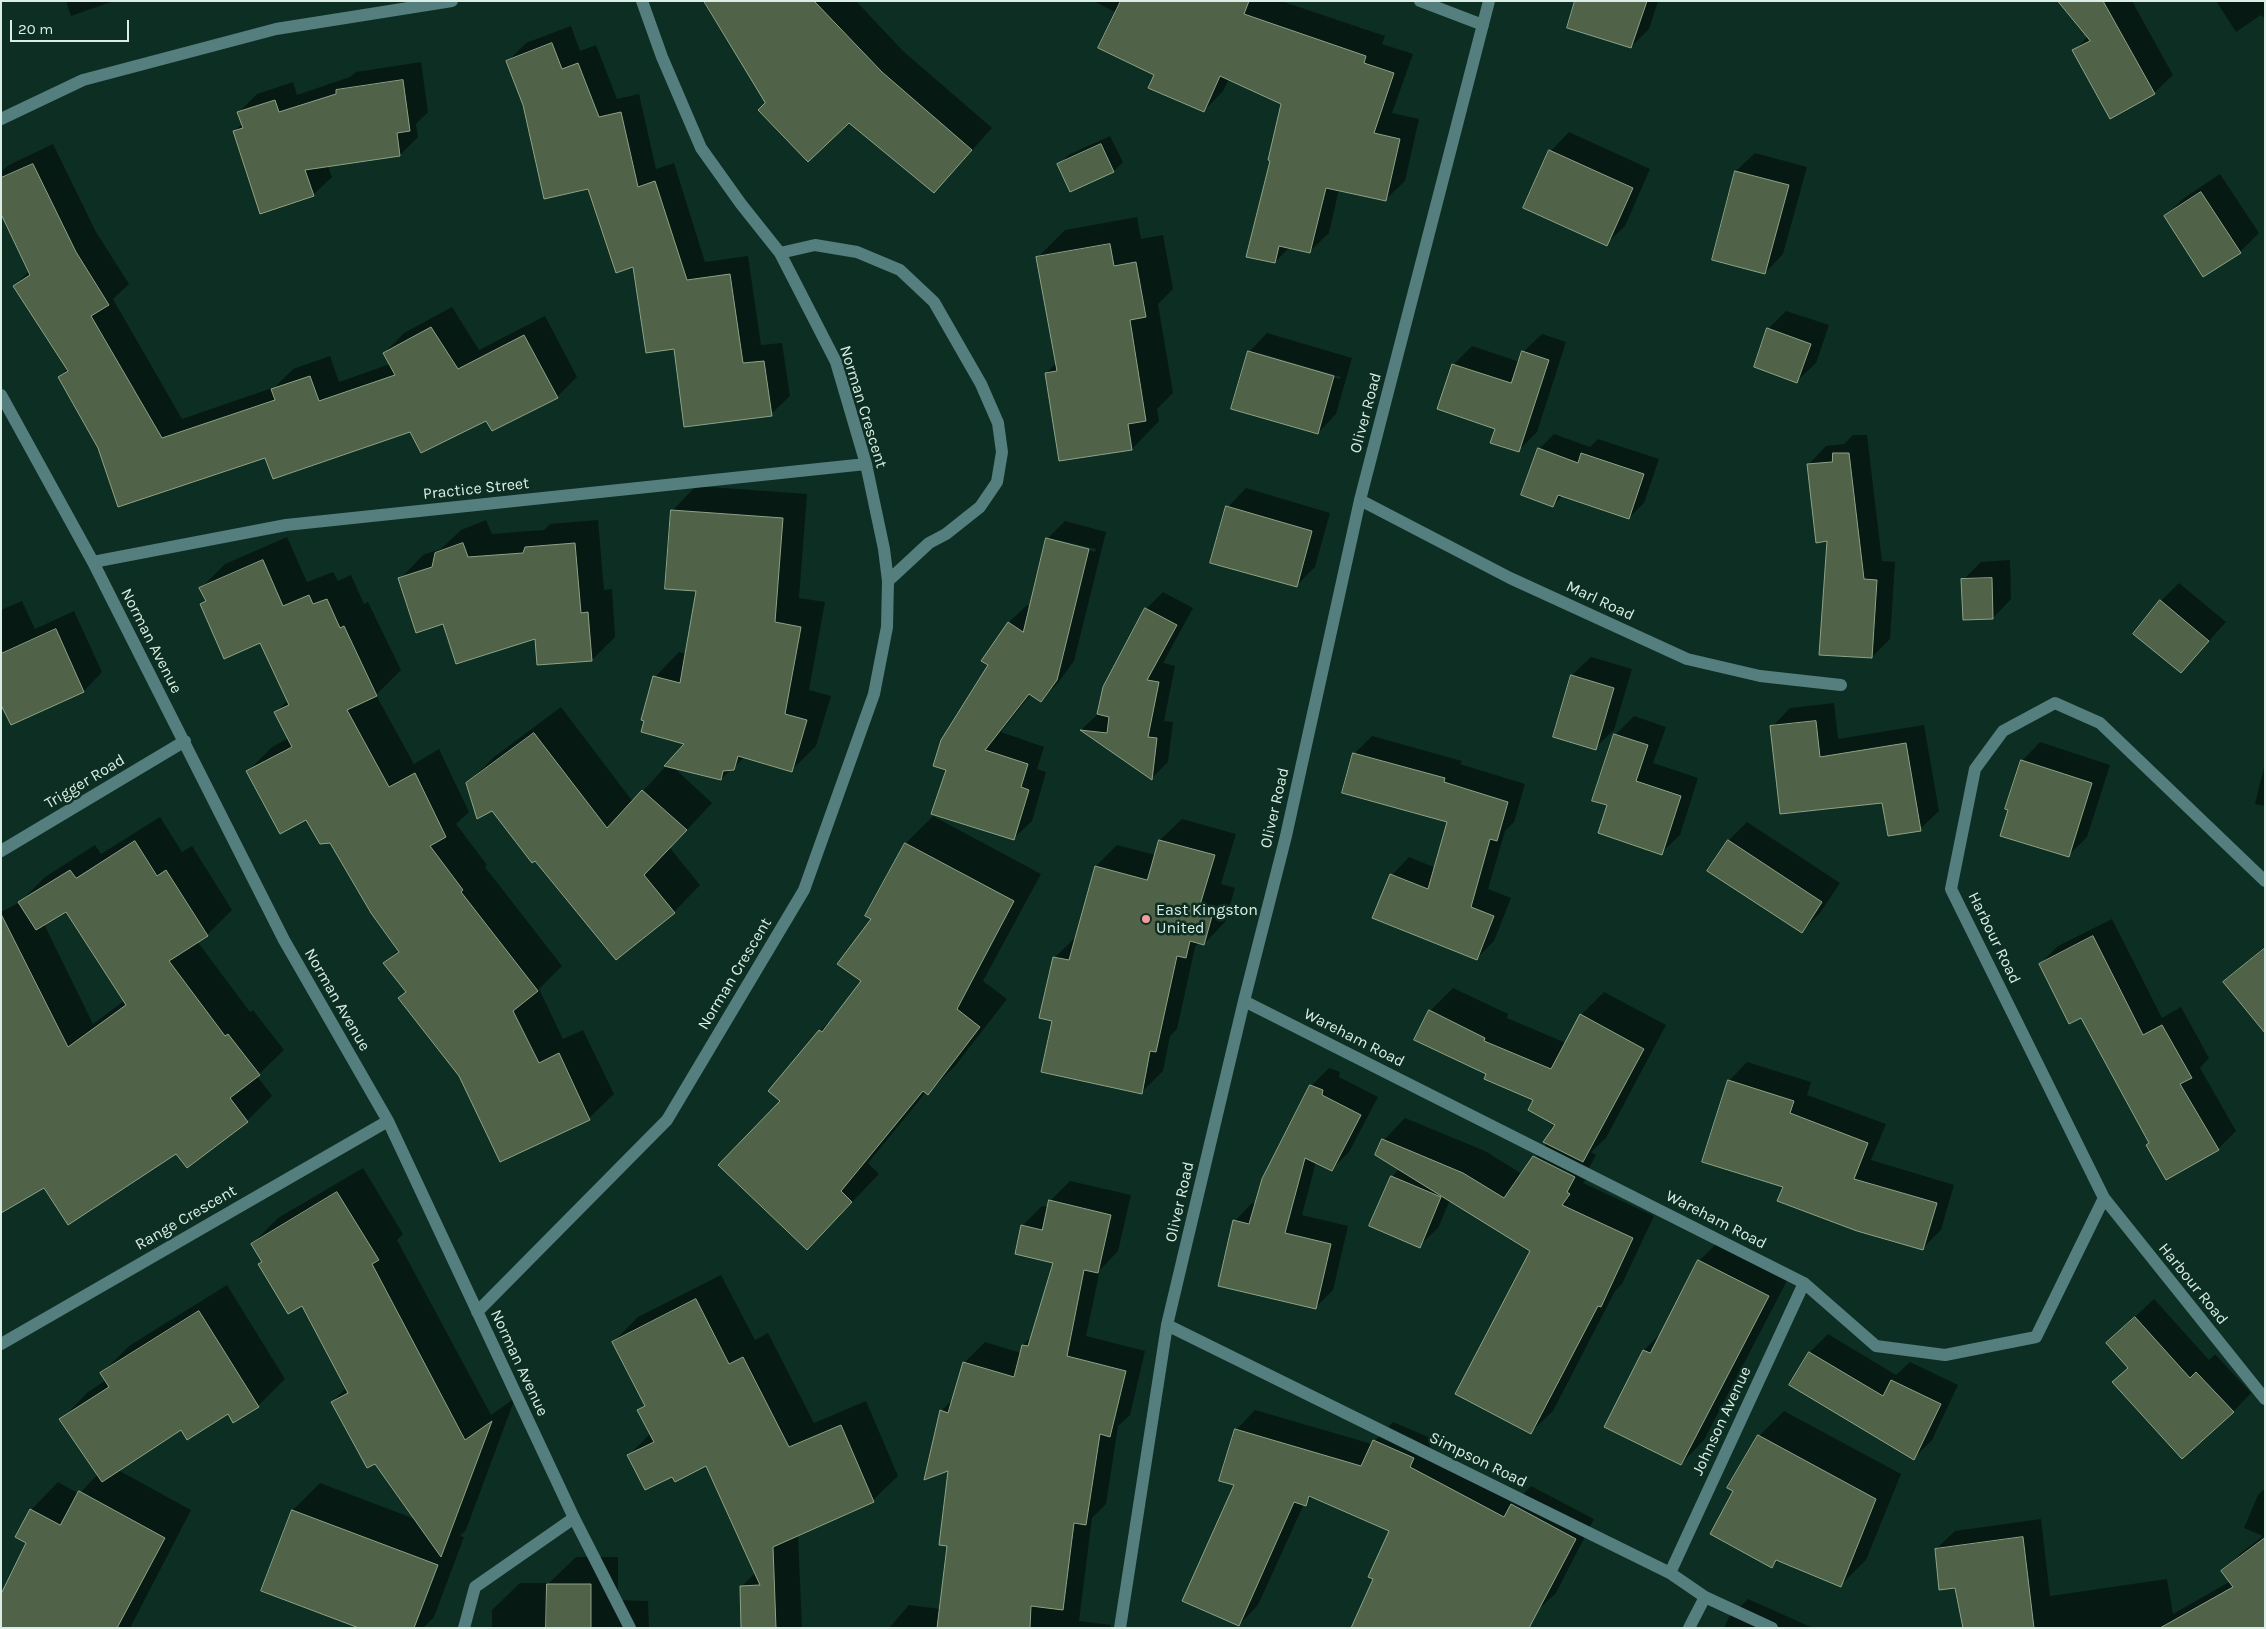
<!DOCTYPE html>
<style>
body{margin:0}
#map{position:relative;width:2266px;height:1629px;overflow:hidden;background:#0d2f23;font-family:Karla,sans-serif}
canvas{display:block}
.frame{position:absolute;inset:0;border:2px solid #dbeee5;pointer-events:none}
.scale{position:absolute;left:10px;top:20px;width:119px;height:22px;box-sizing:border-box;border:2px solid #dbeee5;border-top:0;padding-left:6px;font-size:15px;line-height:18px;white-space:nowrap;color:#dbeee5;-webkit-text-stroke:4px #0d2f23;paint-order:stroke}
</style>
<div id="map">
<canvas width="2266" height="1629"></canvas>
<div class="frame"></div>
<div class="scale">20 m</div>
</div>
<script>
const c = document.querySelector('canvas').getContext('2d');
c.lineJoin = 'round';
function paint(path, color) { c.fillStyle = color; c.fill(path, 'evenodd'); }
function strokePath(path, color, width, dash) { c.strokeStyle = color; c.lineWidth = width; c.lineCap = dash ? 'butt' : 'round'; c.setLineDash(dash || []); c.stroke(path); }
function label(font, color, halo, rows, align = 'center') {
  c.font = font + ' Karla,sans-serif'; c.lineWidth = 5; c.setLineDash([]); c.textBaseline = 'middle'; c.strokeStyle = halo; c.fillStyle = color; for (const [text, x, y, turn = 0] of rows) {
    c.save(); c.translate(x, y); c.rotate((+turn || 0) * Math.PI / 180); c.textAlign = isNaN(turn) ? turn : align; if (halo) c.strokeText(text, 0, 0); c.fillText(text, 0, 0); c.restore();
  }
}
paint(new Path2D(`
 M66 1H114L71 16Z
 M714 1H856L903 51 992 128 934 192 849 121 767 103Z
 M1093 1H1281L1385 36 1382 44 1413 54 1392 113 1419 119 1405 181 1385 200 1339 189 1329 233 1309 252 1290 247 1275 262 1272 160 1282 103 1229 79 1223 91 1204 111 1156 74 1117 13Z
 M1576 1H1658L1649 29 1631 47Z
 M2059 1H2132L2173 75 2154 93 2074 51 2088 36Z
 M2216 1H2265V19L2261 15 2236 32Z
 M571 26 580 51 596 45 617 99 639 94 656 169 674 163 705 262 748 256 761 345 782 343 790 396 771 414 675 348 634 265 589 188 524 104 507 62 526 43Z
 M421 62 428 112 416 124 418 137 400 155 328 166 332 177 313 195 234 131 243 123 239 112 257 94 293 82 297 95 350 77 356 72Z
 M1569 132 1650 169 1625 226 1606 244 1551 151Z
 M1110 136 1123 162 1114 171 1070 190 1059 164 1068 155Z
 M53 144 96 232 129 284 113 299 182 419 275 387 293 369 330 356 339 382 390 364 384 353 404 333 452 307 479 350 545 316 577 377 557 397 487 419 266 456 100 448 59 377 68 368 14 286 29 271 1 211V172L9 165Z
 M1755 153 1807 167 1783 254 1765 273 1713 259 1736 171Z
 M2220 174 2259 233 2240 252 2165 216 2184 198Z
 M1137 217 1141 239 1163 235 1173 289 1158 304 1173 393 1157 409 1159 421 1132 449 1046 373 1056 363 1037 258 1065 230Z
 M1786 311 1829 325 1816 363 1797 381 1768 329Z
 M1267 333 1352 358 1336 414 1318 433 1249 352ZM1259 353 1341 377 1340 379 1259 356Z
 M1542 334 1566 342 1537 432 1518 451 1497 428 1453 365 1472 346 1520 362 1523 352Z
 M1554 434 1590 447 1598 439 1659 459 1644 503 1629 518 1563 495 1553 506 1539 449Z
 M1853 435H1867L1882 561 1895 562 1890 639 1872 657 1828 540 1808 465 1826 446 1844 444Z
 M696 486 807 494 799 598 825 602 809 690 831 696 816 746 792 770 745 757 721 779 673 767 712 803 670 848 700 885 674 912 616 959 492 809 467 784 494 757 561 707 633 802 687 743 655 677 679 652 686 654 697 590 672 511Z
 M1246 488 1330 513 1315 567 1296 586 1228 507Z
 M486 520 492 534 544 530 550 524 598 520 604 590 612 589 615 637 592 660 536 637 444 623 400 579 423 555 441 549 461 530Z
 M1065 521 1106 532 1074 661 1058 683 1041 700 1031 694 1001 732 1044 747 1037 769 1046 772 1032 821 1014 838 933 813 990 665 983 660 1009 622 1027 605 1030 607 1047 539ZM1058 540 1096 549 1095 552 1058 542Z
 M287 537 307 582 333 572 338 581 351 575 364 604 368 602 401 670 376 695 414 764 439 749 469 812 456 824 487 865 485 867 562 966 539 989 563 1039 583 1030 614 1094 589 1118 460 1075 407 992 385 963 399 949 331 841 307 818 248 771 272 747 289 738 276 712 288 700 260 642 202 604 206 600 201 588 225 564Z
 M2010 560 2011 599 1993 618 1963 580 1981 562Z
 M2179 583 2226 622 2181 672 2161 601Z
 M1163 592 1193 608 1163 663 1175 666 1164 721 1173 722 1168 762 1152 778 1082 729 1098 714 1104 687 1146 609Z
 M22 601 35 629 74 611 102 672 84 691 11 724 1 702V610Z
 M1591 657 1632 669 1614 730 1595 748 1554 736 1572 675Z
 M1834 703 1838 739 1924 725 1939 811 1920 829 1883 801 1772 727 1790 708Z
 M1634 716 1666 727 1653 763 1698 778 1680 835 1661 853 1608 804 1615 735Z
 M1372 736 1462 761 1460 764 1525 784 1514 822 1505 831 1488 889 1511 898 1494 941 1477 958 1392 875 1409 857 1436 868 1449 821 1354 754Z
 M2040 742 2110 765 2087 837 2068 856 2022 761Z
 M2265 763V806L2255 804Z
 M933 816 1041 874 983 981 1007 999 955 1066 928 1093 926 1092 868 1163 879 1174 834 1221 782 1101 820 1031 840 1011 863 981 873 919 867 916 906 843Z
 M160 817 182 852 192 846 232 910 207 935 197 941 250 1012 253 1010 284 1050 257 1076 272 1096 247 1121 176 1153 44 1186 1 1211V912L20 902 45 877 95 845 101 854ZM66 910 124 1001 93 1024 44 924Z
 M1182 819 1236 834 1221 884 1235 888 1225 922 1204 944 1199 943 1195 947 1177 1029 1170 1036 1163 1071 1141 1093 1054 1020V958L1077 936 1096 866 1117 845 1156 855 1160 840Z
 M1747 822 1840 883 1820 913 1802 931 1708 870 1729 840Z
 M2112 919 2162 1018 2181 1007 2209 1058 2200 1068 2236 1131 2218 1149 2150 1143 2081 1016 2040 964 2058 946Z
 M2265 946V1016L2225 982Z
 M1453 988 1508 1014 1507 1018 1566 1043 1581 1015 1604 992 1666 1025 1606 1138 1591 1152 1596 1155 1588 1170 1591 1172 1583 1183 1654 1216 1622 1284 1615 1291 1553 1411 1531 1432V1251L1450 1200 1438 1228 1419 1246 1392 1177 1399 1169 1384 1140 1405 1118 1485 1151 1522 1174 1547 1143 1557 1125 1535 1099 1488 1073 1430 1011Z
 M1747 1062 1811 1082 1807 1095 1886 1124 1871 1160 1954 1185 1941 1230 1922 1249 1784 1186 1729 1081Z
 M1329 1068 1340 1072 1339 1077 1378 1097 1349 1152 1332 1169 1316 1162 1302 1215 1348 1226 1333 1290 1315 1308 1235 1221 1252 1203 1256 1204 1311 1086Z
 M363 1168 403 1234 397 1240 491 1415 515 1398 466 1530 460 1536 464 1537 434 1617 423 1628H363L293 1510 320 1483 415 1519 332 1402 346 1388 303 1304 259 1264 263 1261 252 1244 278 1218Z
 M1070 1181 1131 1195 1118 1251 1100 1270 1086 1336 1145 1351 1130 1415 1118 1426 1106 1504 1092 1518 1079 1621 1111 1625 1110 1628H889L909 1605 940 1609 949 1545V1469L941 1411 954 1398 965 1362 985 1342 1021 1353 1023 1345 1032 1336 1055 1262 1022 1226 1042 1206 1049 1207 1050 1201Z
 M1723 1237 1791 1273 1704 1440 1681 1464 1644 1350 1663 1331 1699 1261Z
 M721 1275 755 1340 768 1333 814 1423 866 1401 898 1476 873 1500 798 1534 802 1628H743L742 1586 756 1572 707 1464 673 1475 628 1456 651 1433 639 1410 645 1404 613 1342 638 1317Z
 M227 1285 285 1379 258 1406 228 1412 181 1428 118 1470 191 1510 130 1628H1L28 1542 31 1510 58 1482 79 1494 98 1474 61 1420 88 1392 106 1380 101 1374 129 1346Z
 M2154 1299 2209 1360 2215 1354 2251 1393 2233 1412 2114 1382 2129 1367 2107 1343Z
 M1828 1334 1896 1375 1910 1362 1958 1385 1932 1440 1914 1458 1810 1352Z
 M1255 1410 1372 1444 1393 1422 1433 1439 1429 1448 1521 1496 1531 1486 1594 1519 1556 1593 1536 1612 1375 1578 1391 1531 1313 1496 1306 1504H1304L1258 1605 1239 1625 1236 1430Z
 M1784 1411 1901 1474 1866 1560 1841 1585 1779 1560 1772 1567 1735 1490 1728 1487 1759 1436Z
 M2265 1488 2264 1628H1965L1956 1587 1936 1549 1955 1531 2041 1519 2050 1596 2167 1579 2173 1614 2231 1581 2223 1571 2241 1553 2263 1536 2244 1528 2258 1495Z
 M576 1557H618V1600L648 1601 649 1628H492V1610L520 1583H549Z
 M1748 1599 1813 1628H1724L1729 1617Z`), '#0007');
const building = new Path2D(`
 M704 1H814L882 72 972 150 934 193 849 123 808 162 758 110 765 103Z
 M1121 1H1249L1244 14 1366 56 1364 63 1394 73 1374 133 1400 139 1386 201 1326 188 1310 253 1279 246 1275 263 1246 257 1270 161 1268 160 1281 104 1220 76 1204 112 1148 88 1154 75 1098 48Z
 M1575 1H1647L1631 48 1567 28Z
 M2058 1H2103L2155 94 2110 119 2072 50 2090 41Z
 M552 43 562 69 578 63 599 117 621 112 638 187 655 181 687 280 730 274 743 363 764 361 772 416 684 427 674 349 646 353 633 267 616 273 588 189 544 199 523 105 506 61Z
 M403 80 410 131 397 133 400 156 305 170 314 196 260 214 233 131 243 128 237 112 275 100 279 112 336 94V90Z
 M1101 144 1114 172 1070 192 1057 164Z
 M1549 150 1633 188 1607 246 1523 208Z
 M33 164 76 252 109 305 91 316 162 438 275 400 271 389 310 376 319 401 395 375 383 353 431 327 458 369 524 335 558 398 492 431 486 421 421 453 410 432 273 479 265 458 118 507 98 448 58 377 68 371 13 286 30 275 1 214V178Z
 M1735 171 1789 185 1765 274 1712 260Z
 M2201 192 2241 253 2203 277 2164 216Z
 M1110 244 1114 266 1136 262 1146 317 1130 320 1146 421 1128 424 1132 450 1059 461 1045 373 1057 371 1036 257Z
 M1767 328 1811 344 1797 383 1754 367Z
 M1248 351 1334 376 1318 434 1231 409Z
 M1522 351 1549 360 1519 452 1490 443 1495 429 1437 409 1452 364 1511 383Z
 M1538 448 1578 463 1581 453 1644 474 1629 519 1558 495 1553 507 1521 495Z
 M1833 453H1849L1864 579 1877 580 1872 658 1819 655 1827 541 1816 543 1807 464 1832 462Z
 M1226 506 1312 531 1297 587 1210 563Z
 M671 510 783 518 775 622 801 627 785 714 807 720 792 772 738 756 734 770 723 771 721 780 664 766 684 744 641 732 644 721 641 720 653 676 680 683 696 591 665 589Z
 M1046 538 1089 549 1057 680 1041 702 1029 694 985 750 1028 764 1021 787 1029 790 1014 840 931 814 946 770 933 766 941 740 988 665 981 661 1008 622 1023 632Z
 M463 543 468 557 523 553 525 547 575 543 581 613 588 612 592 661 537 665 535 639 456 664 443 624 416 633 398 578 432 567 435 553Z
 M263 560 283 606 309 595 313 604 327 599 340 628 344 626 377 696 347 710 389 787 415 773 446 837 430 846 463 890 461 892 538 991 513 1011 539 1063 559 1053 590 1120 500 1162 459 1076 398 998 406 992 383 963 399 952 371 913 330 843 320 844 306 820 280 834 246 771 292 747 274 712 289 705 260 643 224 659 200 604 206 601 199 588Z
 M1992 578 1993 619 1963 620 1961 579Z
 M2160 600 2209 641 2181 673 2133 634Z
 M1145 608 1177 625 1147 680 1159 682 1148 737 1157 738 1152 780 1080 730 1107 733 1109 717 1097 714 1103 687Z
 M56 629 84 692 11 725 1 705V654Z
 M1571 675 1614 688 1596 750 1553 737Z
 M1816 721 1820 757 1906 743 1921 831 1888 836 1882 803 1780 814 1770 726Z
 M534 733 607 828 642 790 687 830 644 875 675 913 616 960 535 861 532 863 492 811 477 819 466 783Z
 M1614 734 1648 745 1636 781 1681 796 1662 855 1598 833 1607 805 1592 801Z
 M1353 753 1445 778 1444 782 1508 802 1497 841 1490 839 1471 907 1494 916 1477 960 1372 918 1390 874 1428 889 1447 822 1342 793Z
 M2021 760 2092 783 2069 857 2000 836 2008 810 2005 809Z
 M1159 840 1215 855 1200 905 1214 909 1204 945 1190 941 1186 958 1177 956 1156 1052 1150 1051 1142 1094 1041 1072 1052 1021 1039 1018 1053 957 1069 960 1095 866 1147 880Z
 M1728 840 1822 902 1802 933 1707 871Z
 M135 841 157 876 166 870 208 936 169 961 225 1036 228 1034 260 1075 230 1098 248 1122 187 1168 176 1154 68 1225 44 1188 1 1213V914L68 1047 126 1005 66 912 36 930 18 902 70 870 76 878Z
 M905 843 1014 901 957 1009 980 1027 928 1095 923 1091 841 1191 852 1202 807 1250 718 1165 780 1101 768 1091 819 1030 822 1032 861 981 837 964 871 919 865 916Z
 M2093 936 2143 1035 2162 1025 2192 1078 2180 1084 2219 1150 2166 1180 2146 1145 2149 1143 2081 1018 2069 1024 2039 964Z
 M2265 948V1033L2223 982Z
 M1429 1010 1485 1038 1484 1041 1551 1069 1580 1014 1644 1049 1583 1162 1543 1142 1555 1125 1528 1110 1533 1100 1484 1079 1486 1074 1414 1040Z
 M1728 1080 1794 1101 1790 1113 1868 1143 1854 1179 1937 1203 1923 1250 1857 1231 1777 1201 1783 1187 1702 1162Z
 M1310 1085 1323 1090 1322 1095 1361 1115 1332 1171 1305 1158 1285 1233 1331 1244 1316 1309 1218 1286 1233 1220 1249 1224 1262 1179Z
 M1382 1139 1463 1173 1504 1198 1533 1156 1575 1177 1567 1192 1570 1194 1562 1205 1633 1238 1601 1307 1598 1306 1531 1434 1455 1394 1530 1251 1375 1155Z
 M1391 1176 1441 1197 1420 1248 1369 1226Z
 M337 1192 379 1260 372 1264 465 1440 492 1421 441 1557 375 1464 367 1468 331 1402 348 1393 302 1306 288 1314 258 1264 262 1262 251 1244Z
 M1049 1200 1111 1215 1098 1273 1084 1270 1067 1356 1126 1371 1110 1437 1100 1434 1086 1525 1074 1523 1063 1610 1031 1606 1030 1628H937L947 1546 939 1545 948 1471 924 1480 940 1410 948 1413 963 1362 1014 1377 1022 1345 1028 1346 1053 1263 1015 1254 1021 1225 1042 1230Z
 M1698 1260 1769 1296 1681 1465 1604 1427 1643 1350 1650 1353Z
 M696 1299 729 1364 743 1357 789 1447 841 1425 874 1502 773 1547 776 1628H741L740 1586 760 1585 706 1466 675 1482 672 1477 645 1490 627 1455 654 1442 637 1410 645 1406 612 1342Z
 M199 1311 259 1407 233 1423 228 1414 187 1440 181 1430 102 1482 59 1419 109 1387 100 1373Z
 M2135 1317 2190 1378 2196 1372 2234 1412 2182 1459 2112 1382 2128 1368 2106 1343Z
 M1809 1352 1883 1396 1891 1380 1941 1404 1914 1460 1789 1385Z
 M1235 1429 1361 1466 1373 1440 1414 1458 1410 1467 1504 1517 1511 1504 1576 1539 1529 1628H1351L1373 1579 1368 1577 1389 1531 1309 1496 1306 1506 1294 1502 1239 1626 1182 1601 1234 1485 1219 1481Z
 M1758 1435 1876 1499 1841 1587 1776 1560 1772 1568 1710 1534 1733 1491 1727 1488Z
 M79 1491 165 1538 117 1628H1V1594L26 1543 15 1537 30 1509 60 1525Z
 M292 1510 438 1565 414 1628H359L261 1591Z
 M2023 1537 2034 1628H1963L1955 1588 1939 1590 1935 1549Z
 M2265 1538V1628H2160L2233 1587 2221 1571Z
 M547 1584H591V1628H546Z`);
paint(building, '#506248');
strokePath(building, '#8ea286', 1);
strokePath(new Path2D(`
 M1420 1 1483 25
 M1 119 83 80 276 29 452 1
 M780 253 815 245 857 252 900 270 934 302 981 384 998 423 1002 452 997 482 980 507 946 534 929 543 888 581
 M1 395 93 562 284 940 388 1121 574 1518 630 1628
 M1360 500 1510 578 1687 659 1760 676 1841 685
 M93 562 286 525 866 464
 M1 851 185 741
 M2265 881 2100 723 2055 703 2003 731 1975 769 1951 889 2104 1198 2265 1399
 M1244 1001 1804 1283 1876 1346 1945 1355 2036 1337 2104 1198
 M477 1312 667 1120 804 890 874 694 887 627 888 581 884 549 866 464 836 362 780 253 741 204 701 148 662 57 642 1
 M1167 1325 1670 1573 1705 1597 1772 1628
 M1 1344 388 1121
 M1670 1573 1804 1283
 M464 1628 475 1587 574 1518
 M1120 1628 1167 1325 1244 1001 1286 836 1360 500 1489 1
 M1689 1628 1705 1597`), '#557e7e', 12);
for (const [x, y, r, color] of [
 [1146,919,5,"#f59b9a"]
]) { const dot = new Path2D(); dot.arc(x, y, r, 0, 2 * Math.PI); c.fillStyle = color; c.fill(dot); strokePath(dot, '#0d2f23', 2); }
label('16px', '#dbeee5', '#0d2f23', [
 ["Norman Crescent",863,407,73],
 ["Oliver Road",1366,413,-75],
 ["Practice Street",476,489,-6],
 ["Marl Road",1600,601,25],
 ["Norman Avenue",151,641,63],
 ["Trigger Road",85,782,-31],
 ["Oliver Road",1275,808,-77],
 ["Harbour Road",1994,938,64],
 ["Norman Crescent",735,974,-59],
 ["Norman Avenue",337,1000,60],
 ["Wareham Road",1354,1038,27],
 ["Oliver Road",1180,1202,-77],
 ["Range Crescent",186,1218,-30],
 ["Wareham Road",1716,1220,27],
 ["Harbour Road",2193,1284,51],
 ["Norman Avenue",519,1363,65],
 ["Johnson Avenue",1722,1421,-65],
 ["Simpson Road",1478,1460,26]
]);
label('16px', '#dbeee5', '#0d2f23', [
 ["East Kingston",1156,910],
 ["United",1156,928]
], 'left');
</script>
